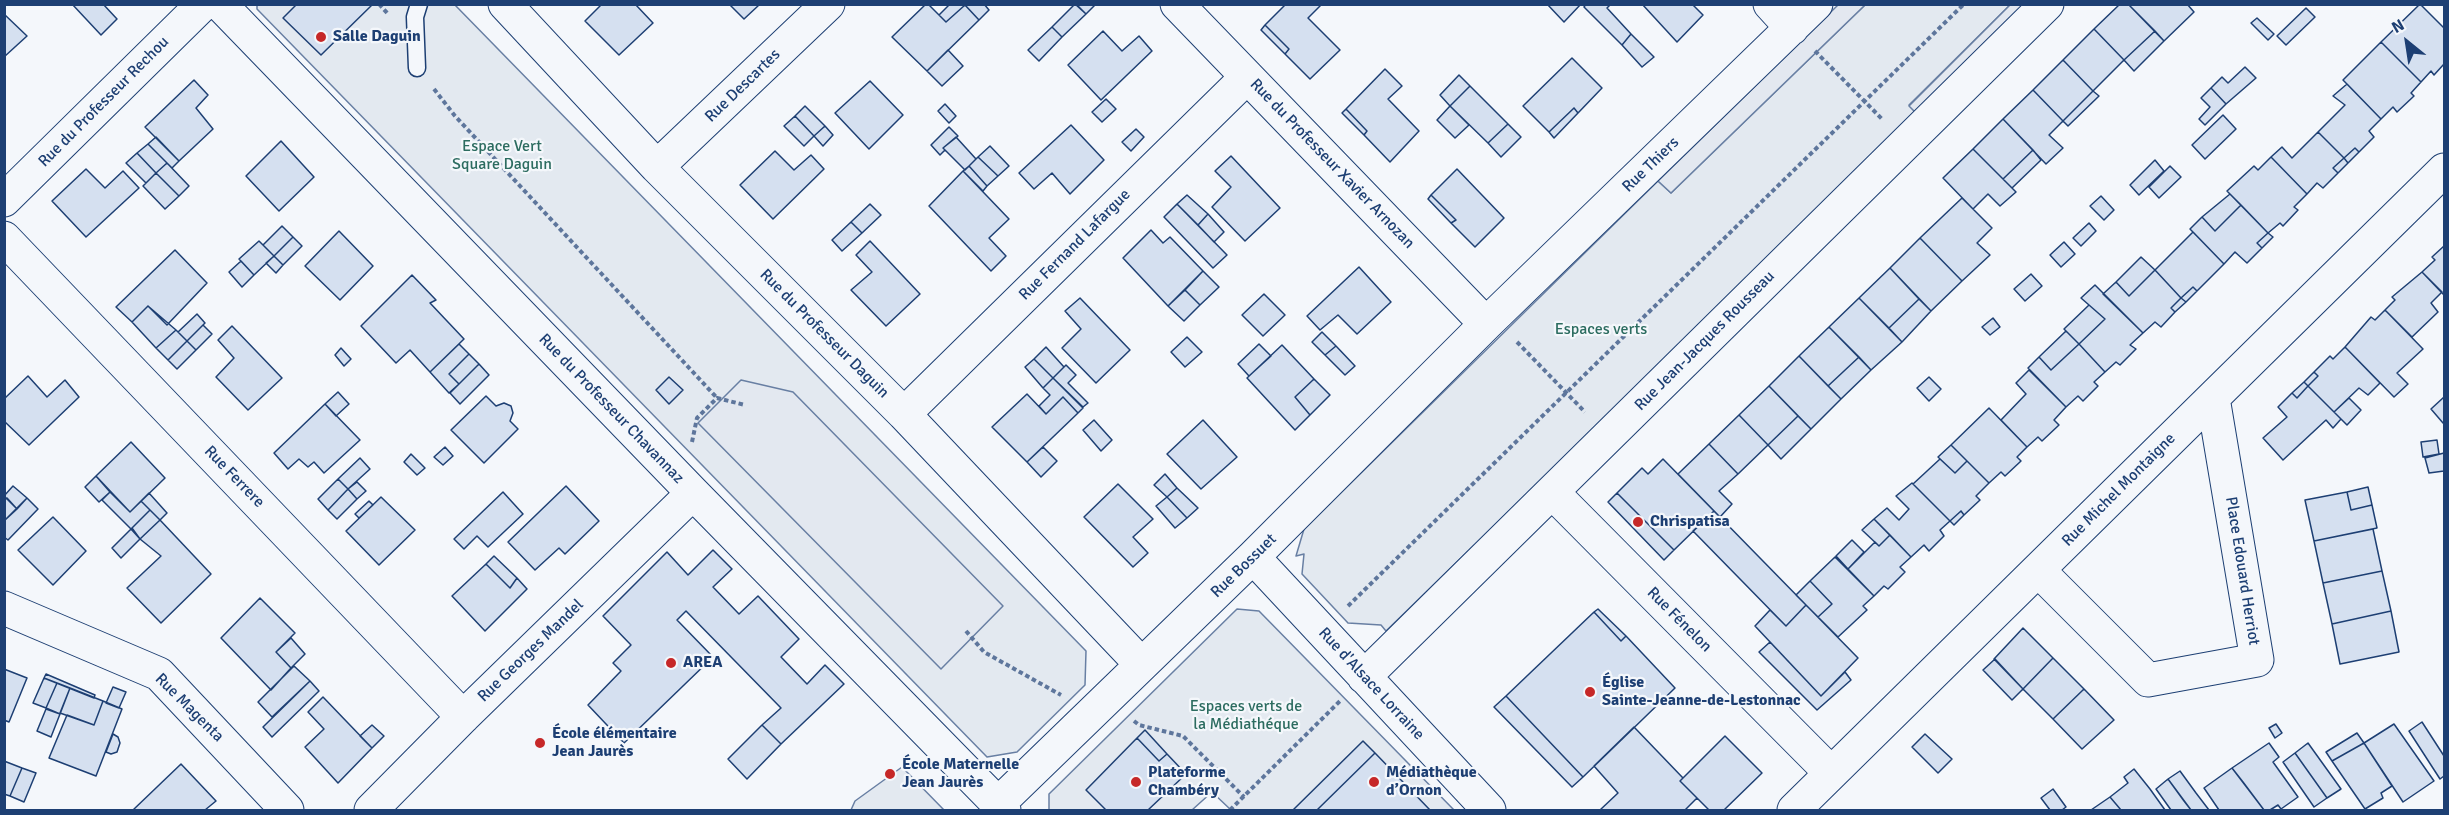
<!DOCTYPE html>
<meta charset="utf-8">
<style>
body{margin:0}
#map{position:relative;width:2449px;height:815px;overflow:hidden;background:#f4f7fb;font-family:Signika,sans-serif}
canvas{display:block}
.frame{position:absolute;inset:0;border:6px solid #1d3f73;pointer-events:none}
.north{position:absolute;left:2377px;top:12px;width:60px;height:60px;-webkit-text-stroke:4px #f4f7fb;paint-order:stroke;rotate:330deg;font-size:16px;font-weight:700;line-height:24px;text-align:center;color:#1d3f73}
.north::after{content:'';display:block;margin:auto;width:21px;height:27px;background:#1d3f73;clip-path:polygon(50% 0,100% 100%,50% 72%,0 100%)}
</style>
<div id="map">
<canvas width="2449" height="815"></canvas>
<div class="frame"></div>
<div class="north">N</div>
</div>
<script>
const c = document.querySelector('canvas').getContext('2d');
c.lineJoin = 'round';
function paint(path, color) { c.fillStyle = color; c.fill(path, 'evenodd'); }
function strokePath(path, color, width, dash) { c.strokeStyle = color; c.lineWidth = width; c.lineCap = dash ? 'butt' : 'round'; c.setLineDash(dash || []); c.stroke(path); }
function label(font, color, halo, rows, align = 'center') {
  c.font = font + ' Signika,sans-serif'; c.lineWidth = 4.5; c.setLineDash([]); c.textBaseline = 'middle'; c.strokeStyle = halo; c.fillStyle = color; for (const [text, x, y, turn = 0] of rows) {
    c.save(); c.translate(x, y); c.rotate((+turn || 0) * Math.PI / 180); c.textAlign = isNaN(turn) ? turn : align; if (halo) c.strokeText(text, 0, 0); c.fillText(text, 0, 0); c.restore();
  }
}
const green = new Path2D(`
 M257 4 455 5 1086 651 1085 685 1017 752 987 757 257 9Z
 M1865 5H2010L1909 105 1917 114 1386 631 1381 625 1348 623 1302 574 1304 554 1296 556 1304 529 1658 181 1671 193Z
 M1237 609 1259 611 1454 810H1231L1212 792 1192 810H1049V794Z
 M902 767 944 810H851L855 801Z`);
paint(green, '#e3e9f0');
strokePath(green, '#687fa3', 1.5);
const parking = new Path2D(`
 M1838 5H1865L1671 193 1658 181Z
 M2010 5H2029L1917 114 1909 106Z
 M741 380 793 392 1003 606 941 669 698 423Z`);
paint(parking, '#e3e8f0');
strokePath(parking, '#687fa3', 1.5);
const building = new Path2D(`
 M72 4H103L117 19 101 35Z
 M297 4H373L321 55 283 18Z
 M602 4H635L653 23 619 55 585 21Z
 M729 4H758L759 5 744 19Z
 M926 4H928L946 22 965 5 979 20 927 71 892 37Z
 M950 4 965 5 946 22 939 15Z
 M964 4H984L989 10 979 20Z
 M1075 4 1086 14 1062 37 1052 27Z
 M1076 4H1096L1086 14Z
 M1286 4H1322L1308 18 1340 50 1310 79 1285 54 1289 49 1265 25Z
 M1547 4H1581L1564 22Z
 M1586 4 1610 5 1607 8 1631 34 1622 45 1584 7Z
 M1642 4H1692L1703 15 1677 42Z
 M2120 4H2128L2155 31 2124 60 2094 29Z
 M2128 4H2187L2194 12 2164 41Z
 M2420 4 2444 28V64L2434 75 2431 71 2421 82 2381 42Z
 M2306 8 2315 17 2286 45 2277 36Z
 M4 14 27 36 4 57Z
 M2257 18 2274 34 2268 40 2251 23Z
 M1265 25 1289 49 1285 54 1261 30Z
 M1052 27 1062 37 1039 61 1028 50Z
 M2094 29 2124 60 2093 91 2063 60Z
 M1103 31 1122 51 1139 36 1152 51 1101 100 1068 65Z
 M2155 31 2164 41 2134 71 2124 60Z
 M1631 34 1654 57 1642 67 1622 45Z
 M2381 42 2421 82 2411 93 2414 96 2397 112 2393 107 2381 119 2343 80Z
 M948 50 963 66 942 86 927 71Z
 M1572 58 1602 88 1578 113 1574 108 1549 132 1523 106Z
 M2063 60 2093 91 2063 121 2033 90Z
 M2245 67 2256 78 2226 104 2211 88 2222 77 2228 83Z
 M1385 69 1402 86 1388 99 1419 131 1390 162 1364 135 1367 131 1346 109Z
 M1459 75 1470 86 1450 106 1440 95Z
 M194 80 208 95 196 108 213 129 179 161 145 127Z
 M870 81 903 115 869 149 835 113Z
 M2347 84 2381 119 2369 131 2374 137 2359 152 2355 148 2344 158 2318 132 2345 105 2333 96Z
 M1470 86 1508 124 1488 143 1450 106Z
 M2211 88 2226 104 2205 125 2199 119 2210 107 2201 98Z
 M2033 90 2063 121 2049 135 2063 148 2046 164 2003 119Z
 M2093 91 2099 96 2068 126 2063 121Z
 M1106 99 1116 109 1102 122 1092 112Z
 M945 104 956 116 949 123 938 111Z
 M805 106 825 126 814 136 795 116Z
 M1450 106 1469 125 1455 138 1437 120Z
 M1574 108 1578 113 1554 138 1549 132Z
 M1346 109 1367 131 1364 135 1342 113Z
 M2223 115 2236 129 2205 159 2192 145Z
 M795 116 814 136 804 146 784 126Z
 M2003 119 2033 150 2003 179 1973 149Z
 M1508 124 1521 137 1501 157 1488 143Z
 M1071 125 1104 160 1070 194 1052 173 1034 189 1019 173Z
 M825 126 833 135 823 146 814 136Z
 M949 127 958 136 943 148 945 150 940 155 931 145Z
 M1136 129 1144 137 1131 151 1122 142Z
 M2318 132 2344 158 2333 168 2338 173 2323 188 2317 183 2307 194 2271 157 2282 147 2292 158Z
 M156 137 179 161 172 168 148 144Z
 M956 137 976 159 965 170 943 148Z
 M281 141 314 177 279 211 246 176Z
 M148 144 167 163 156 173 137 153Z
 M990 146 1009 166 998 176 978 157Z
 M2355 148 2359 152 2348 163 2344 158Z
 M1973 149 2016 192 2000 206 1988 194 1973 209 1943 178Z
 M2033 150 2041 160 2012 188 2003 179Z
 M775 151 794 170 811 155 824 169 773 219 740 185Z
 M137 153 156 173 146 183 126 163Z
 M1231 156 1280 208 1245 241 1212 207 1231 187 1215 171Z
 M978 157 998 176 987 186 969 166Z
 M2271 157 2307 194 2294 207 2298 210 2283 226 2280 223 2268 233 2227 191 2254 166 2258 170Z
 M2344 158 2348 163 2338 173 2333 168Z
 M2155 160 2164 171 2139 195 2130 185Z
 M167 163 189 186 179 196 156 173Z
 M969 166 987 186 983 191 963 171Z
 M2170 166 2181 177 2159 198 2149 187Z
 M86 169 105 188 123 171 139 188 86 237 52 201Z
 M1457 169 1504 218 1475 247 1451 223 1456 220 1431 195Z
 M963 171 1009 219 989 238 1006 256 991 271 929 206Z
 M156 173 179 196 165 209 143 186Z
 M2230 194 2241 205 2215 231 2202 217Z
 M1187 195 1208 214 1198 225 1177 204Z
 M1431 195 1456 220 1451 223 1428 199Z
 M2101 196 2114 210 2104 220 2090 206Z
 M1962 198 1992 228 1977 243 1990 255 1962 281 1920 238Z
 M870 204 881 215 862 233 851 222Z
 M1177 204 1227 255 1213 268 1164 217Z
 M2241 205 2268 233 2257 243 2262 248 2247 263 2235 252 2224 264 2190 229 2202 217 2215 231Z
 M1208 214 1224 232 1214 242 1198 225Z
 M851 222 862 233 842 251 832 240Z
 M2089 223 2096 231 2081 246 2073 238Z
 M282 226 293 237 274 256 263 245Z
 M1151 230 1163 243 1170 237 1203 271 1168 306 1123 258Z
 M339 231 373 266 340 300 305 266Z
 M2193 232 2224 264 2197 291 2193 287 2181 298 2155 270Z
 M2268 233 2273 237 2262 248 2257 243Z
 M293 237 302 246 283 265 274 256Z
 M1920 238 1962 281 1931 311 1890 268Z
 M259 241 274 256 254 275 239 259Z
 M870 241 920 294 886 326 851 290 872 272 856 255Z
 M2064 242 2075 254 2061 267 2050 255Z
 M2444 246V295L2422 272 2435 260 2432 257Z
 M175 250 207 283 167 325 148 306 132 322 116 307Z
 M274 256 283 265 276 273 266 263Z
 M2141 257 2155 270 2129 296 2116 282Z
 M241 261 254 275 242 287 229 272Z
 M1359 267 1391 302 1357 334 1338 315 1320 330 1307 316Z
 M1890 268 1919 299 1889 328 1859 298Z
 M2155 270 2181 298 2171 308 2175 312 2161 327 2155 322 2143 333 2103 294 2116 282 2129 296Z
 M1203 271 1219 287 1200 305 1185 290Z
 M2422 272 2442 292 2431 303 2438 312 2412 337 2385 310 2395 300 2392 297Z
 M2031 274 2042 286 2025 301 2014 289Z
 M412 275 436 300 430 303 464 339 430 372 410 350 396 363 361 326Z
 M2095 285 2143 333 2130 345 2136 349 2120 365 2116 362 2105 372 2079 344 2105 319 2081 298Z
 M2193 287 2197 291 2186 302 2181 298Z
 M1185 290 1200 305 1184 321 1168 306Z
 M1264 294 1285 315 1263 336 1242 315Z
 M1080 298 1130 350 1096 383 1062 348 1081 329 1065 311Z
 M1859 298 1902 342 1871 370 1829 327Z
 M2181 298 2186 302 2175 312 2171 308Z
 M1919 299 1931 311 1902 342 1889 328Z
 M2089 305 2105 319 2079 344 2064 329Z
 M148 306 176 330 156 348 132 322Z
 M2385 310 2423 349 2397 373 2408 384 2394 397 2345 347 2371 317 2375 320Z
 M197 314 205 323 187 341 178 332Z
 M1993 318 2000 327 1990 335 1982 327Z
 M203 325 212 334 196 350 187 341Z
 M232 326 282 378 248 410 216 377 234 358 218 340Z
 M1829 327 1859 357 1828 386 1799 356Z
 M176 330 187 341 168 360 156 348Z
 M2066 331 2079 344 2051 370 2039 357Z
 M1322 332 1336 346 1325 355 1312 342Z
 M1187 337 1202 352 1185 367 1171 352Z
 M187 341 196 350 177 369 168 360Z
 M459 344 469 354 449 374 459 384 449 393 430 372Z
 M1259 344 1271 356 1249 376 1238 364Z
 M2079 344 2105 372 2094 382 2098 386 2083 401 2078 396 2066 407 2028 368 2039 357 2051 370Z
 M1282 345 1314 379 1295 397 1310 415 1295 430 1247 378Z
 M1336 346 1355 366 1345 375 1325 355Z
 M1046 347 1064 367 1053 378 1034 359Z
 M2345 347 2380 383 2368 395 2359 388 2334 412 2308 386 2318 376 2314 372 2330 356 2333 359Z
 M341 348 351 359 344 366 335 355Z
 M469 354 479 364 459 384 449 374Z
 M1799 356 1841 399 1811 429 1769 386Z
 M1859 357 1871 370 1841 399 1828 386Z
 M1034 359 1053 378 1043 388 1025 367Z
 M479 364 489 375 460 404 450 393Z
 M1066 365 1076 375 1068 383 1088 403 1083 407 1053 378Z
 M2029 370 2066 407 2054 420 2059 425 2042 441 2038 437 2027 447 2001 420 2026 394 2016 383Z
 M2314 372 2318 376 2308 386 2304 382Z
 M28 376 47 397 65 380 79 397 29 445 4 421V399Z
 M669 377 683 390 669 404 656 390Z
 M1929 377 1941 389 1929 401 1917 388Z
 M1053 378 1083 408 1078 413 1063 397 1046 414 1039 406 1050 395 1043 388Z
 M1314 379 1330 395 1310 415 1295 397Z
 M2304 382 2308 386 2297 398 2292 393Z
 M1769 386 1798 416 1768 445 1739 415Z
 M2308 386 2341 419 2333 428 2326 420 2283 460 2263 438 2287 417 2278 407 2292 393 2297 398Z
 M338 392 349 404 336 416 325 404Z
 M1027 394 1046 414 1063 397 1078 413 1027 462 992 427Z
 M486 396 496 406 504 403 511 406 513 413 510 421 518 429 484 463 451 430Z
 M2444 397V422L2443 423 2431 409Z
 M2349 398 2361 410 2347 425 2334 412Z
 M325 404 360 440 324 473 314 462 308 467 299 459 288 469 274 453Z
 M1989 408 2027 447 2017 457 2021 461 2005 476 2001 472 1989 483 1951 445Z
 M1739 415 1768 445 1738 474 1709 444Z
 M1798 416 1811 429 1781 459 1768 445Z
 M1094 420 1112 440 1101 451 1083 430Z
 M1203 420 1237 457 1201 489 1167 454Z
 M2437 440 2439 454 2423 457 2421 442Z
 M131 442 165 478 130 512 96 476Z
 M1709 444 1738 474 1719 491 1732 504 1720 517 1678 474Z
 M1951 445 1967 461 1955 473 1938 457Z
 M445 447 453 456 443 465 434 457Z
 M1043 447 1057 461 1041 477 1027 462Z
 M2444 453V471L2429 473 2425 458Z
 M411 454 425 468 417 475 404 462Z
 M360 458 370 469 348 489 338 479Z
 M1663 459 1714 511 1674 550 1617 493 1642 468 1648 474Z
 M1940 459 1955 473 1967 461 1989 483 1976 496 1980 500 1964 515 1961 511 1950 521 1913 484Z
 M1165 474 1177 488 1167 497 1154 485Z
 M96 476 110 492 99 502 85 487Z
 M338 479 348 489 328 510 318 499Z
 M357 482 366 491 357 499 348 489Z
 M1912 483 1950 521 1940 530 1944 536 1929 551 1924 545 1911 557 1874 519 1887 508 1899 520 1909 509 1896 496Z
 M1118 484 1153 519 1133 537 1148 553 1133 567 1084 517Z
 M13 486 27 498 17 509 4 496Z
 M566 486 599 521 565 554 559 548 535 570 508 542Z
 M2368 487 2372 505 2351 510 2347 492Z
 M1177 488 1198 508 1187 518 1167 497Z
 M348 489 357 499 337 519 328 510Z
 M110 492 130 512 141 501 150 510 131 529 102 500Z
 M503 492 523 514 488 547 477 536 464 549 454 539Z
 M2347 492 2351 510 2372 505 2377 528 2314 541 2305 500Z
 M149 493 167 513 160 520 141 501Z
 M1617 493 1674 550 1664 560 1608 502Z
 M381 497 415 530 379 565 346 531Z
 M1167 497 1187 518 1175 528 1156 506Z
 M7 498 17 509 4 521V500Z
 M27 498 38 509 8 540 4 537V521Z
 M369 501 373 505 359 518 355 514Z
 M150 510 160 520 140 539 132 528Z
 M1714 511 1806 605 1786 626 1693 531Z
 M1961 511 1964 515 1954 525 1950 521Z
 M53 517 86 551 53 585 18 550Z
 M1874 519 1890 535 1879 546 1862 530Z
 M160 520 211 574 161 623 127 588 161 556 140 539Z
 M131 529 140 539 121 558 112 548Z
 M2373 529 2382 571 2323 583 2314 541Z
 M1890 535 1911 557 1900 567 1905 572 1888 589 1884 586 1874 596 1848 569 1875 542 1879 546Z
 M1852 540 1864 552 1848 569 1836 556Z
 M713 550 732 569 713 587 739 614 758 596 799 639 781 657 807 684 825 665 844 684 781 744 762 725 781 708 686 611 677 620 713 657 624 743 588 705 621 671 613 663 631 645 603 616 667 552 688 575Z
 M494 556 517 578 510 588 486 564Z
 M1835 557 1874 596 1863 606 1867 610 1838 637 1818 617 1832 604 1810 581Z
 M486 564 510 588 517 578 527 589 485 631 452 596Z
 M2382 571 2391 611 2332 624 2323 583Z
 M1810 581 1832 604 1818 617 1796 595Z
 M260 598 295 633 276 652 291 668 271 690 221 638Z
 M1806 605 1858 658 1821 696 1755 626 1770 610 1786 626Z
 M1598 609 1626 636 1621 641 1594 612Z
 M2391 611 2399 652 2340 664 2332 624Z
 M1594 612 1621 641 1626 636 1675 688 1583 777 1506 696Z
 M2023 628 2053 658 2023 689 1994 659Z
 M291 638 305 654 291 668 276 652Z
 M1770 642 1821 696 1845 672 1851 680 1817 710 1759 652Z
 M2053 658 2084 689 2053 719 2023 689Z
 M1995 659 2023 689 2012 700 1983 670Z
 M294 666 310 681 272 717 258 702Z
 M4 669 27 678 9 722 4 720Z
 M46 674 95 695 94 698 44 678Z
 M44 678 57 683 46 708 33 703Z
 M310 681 319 691 272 737 263 727Z
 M57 683 70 688 60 714 46 708Z
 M113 687 126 692 119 708 106 703Z
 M70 688 103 701 94 725 60 713Z
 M2084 689 2114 720 2082 749 2053 719Z
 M1506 696 1583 777 1572 787 1494 707Z
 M323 697 372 748 338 783 305 747 324 729 308 712Z
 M103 701 122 709 96 776 49 758 67 715 94 725Z
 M46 709 60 714 51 737 37 731Z
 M2422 722 2444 756V776L2440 779 2409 731Z
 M2276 724 2282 733 2275 738 2269 728Z
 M2394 724 2434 781 2403 802 2364 743Z
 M372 725 384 736 372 748 360 736Z
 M762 725 781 744 747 779 728 759Z
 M1634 727 1683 778 1680 781 1697 798 1685 810H1600L1618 793 1594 766Z
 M1145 730 1167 754 1159 761 1137 738Z
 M2357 733 2364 743 2332 761 2326 752Z
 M113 734 118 737 120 743 117 752 111 754 106 752Z
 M1925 734 1952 759 1938 773 1912 747Z
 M1725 736 1762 773 1724 810H1709L1680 781Z
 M1137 738 1159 761 1167 754 1186 774 1148 810H1106L1086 790Z
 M1363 741 1375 753 1317 810H1293Z
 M2269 743 2279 757 2273 762 2298 797 2281 809 2278 805 2270 810H2264L2232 768Z
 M2308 743 2341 789 2327 798 2295 753Z
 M2364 743 2392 786 2381 793 2383 798 2365 809 2332 761Z
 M1375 753 1430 810H1317Z
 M2295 753 2327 798 2314 807 2283 762Z
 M4 761 22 768 10 796 4 794Z
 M181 764 216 801 205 810H133Z
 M22 768 36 773 24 802 10 796Z
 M2232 768 2243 782 2264 810H2219L2204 788Z
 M2134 769 2150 789 2165 810H2121L2110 797 2128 783 2124 777Z
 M2180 771 2196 793 2209 810H2191L2168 779Z
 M2168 779 2184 801 2191 810H2171L2156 789Z
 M2053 789 2066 807 2062 810H2050L2041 798Z
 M2110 797 2121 810H2091Z`);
paint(building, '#d5e0f0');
strokePath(building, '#1d3f73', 1.5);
const service = new Path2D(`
 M417 68 415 17 419 4`);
const minor = new Path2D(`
 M220 4 693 493 1004 810
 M505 4 657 167 904 414 1141 664
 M1177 4 1486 324
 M1770 4 1792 28
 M657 167 828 4
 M4 200 203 4
 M4 238 463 717
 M904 414 1247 77
 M1552 492 1831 773
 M1253 557 1489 810
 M2038 570 2148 680 2257 660 2213 398
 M4 608 159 674 287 810
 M1364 677 2047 4
 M998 804 1253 557 1486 324 1816 4
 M371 810 463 717 693 493
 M1794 810 2444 170`);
strokePath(service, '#1d3f73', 19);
strokePath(minor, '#1d3f73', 35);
strokePath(new Path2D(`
 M379 4 389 15
 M1815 51 1882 119
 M434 89 455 116 717 398
 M1517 342 1585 412
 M692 442 697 418 717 398 745 405
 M1348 606 1964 4
 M966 631 984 652 1061 695
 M1134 721 1139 725 1183 736 1244 797
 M1230 810 1340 701`), '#5e769c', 4, [4.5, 3]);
strokePath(service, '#f4f7fb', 16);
strokePath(minor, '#f4f7fb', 33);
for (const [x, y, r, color] of [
 [321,37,6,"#c62828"],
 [1638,522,6,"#c62828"],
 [671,663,6,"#c62828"],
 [1590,692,6,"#c62828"],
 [540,743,6,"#c62828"],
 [890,774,6,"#c62828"],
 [1136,782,6,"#c62828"],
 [1374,782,6,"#c62828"]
]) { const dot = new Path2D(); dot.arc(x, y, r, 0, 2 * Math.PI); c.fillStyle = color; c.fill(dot); strokePath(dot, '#f4f7fb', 2); }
label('bold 16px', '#1d3f73', '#f4f7fb', [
 ["Salle Daguin",333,37],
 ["Chrispatisa",1650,522],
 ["AREA",683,663],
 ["Église",1602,683],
 ["Sainte-Jeanne-de-Lestonnac",1602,701],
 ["École élémentaire",552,734],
 ["Jean Jaurès",552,752],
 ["École Maternelle",902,765],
 ["Jean Jaurès",902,783],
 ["Plateforme",1148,773],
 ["Chambéry",1148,791],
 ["Médiathèque",1386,773],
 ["d’Ornon",1386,791]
], 'left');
label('16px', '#1d3f73', '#f4f7fb', [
 ["Rue Descartes",743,86,-44],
 ["Rue du Professeur Rechou",104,102,-45],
 ["Rue du Professeur Xavier Arnozan",1332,164,46],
 ["Rue Thiers",1651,165,-44],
 ["Rue Fernand Lafargue",1075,245,-45],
 ["Rue du Professeur Daguin",824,334,45],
 ["Rue Jean-Jacques Rousseau",1705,341,-45],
 ["Rue du Professeur Chavannaz",611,409,46],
 ["Rue Ferrere",234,477,46],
 ["Rue Michel Montaigne",2119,490,-45],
 ["Rue Bossuet",1244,566,-44],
 ["Place Edouard Herriot",2242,571,81],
 ["Rue Fénelon",1679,620,45],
 ["Rue Georges Mandel",531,651,-44],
 ["Rue d'Alsace Lorraine",1371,684,47],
 ["Rue Magenta",189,708,45]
]);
label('16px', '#2c6c60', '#f4f7fb', [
 ["Espace Vert",502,147],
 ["Square Daguin",502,165],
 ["Espaces verts",1601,330],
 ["Espaces verts de",1246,707],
 ["la Médiathéque",1246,725]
]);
</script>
